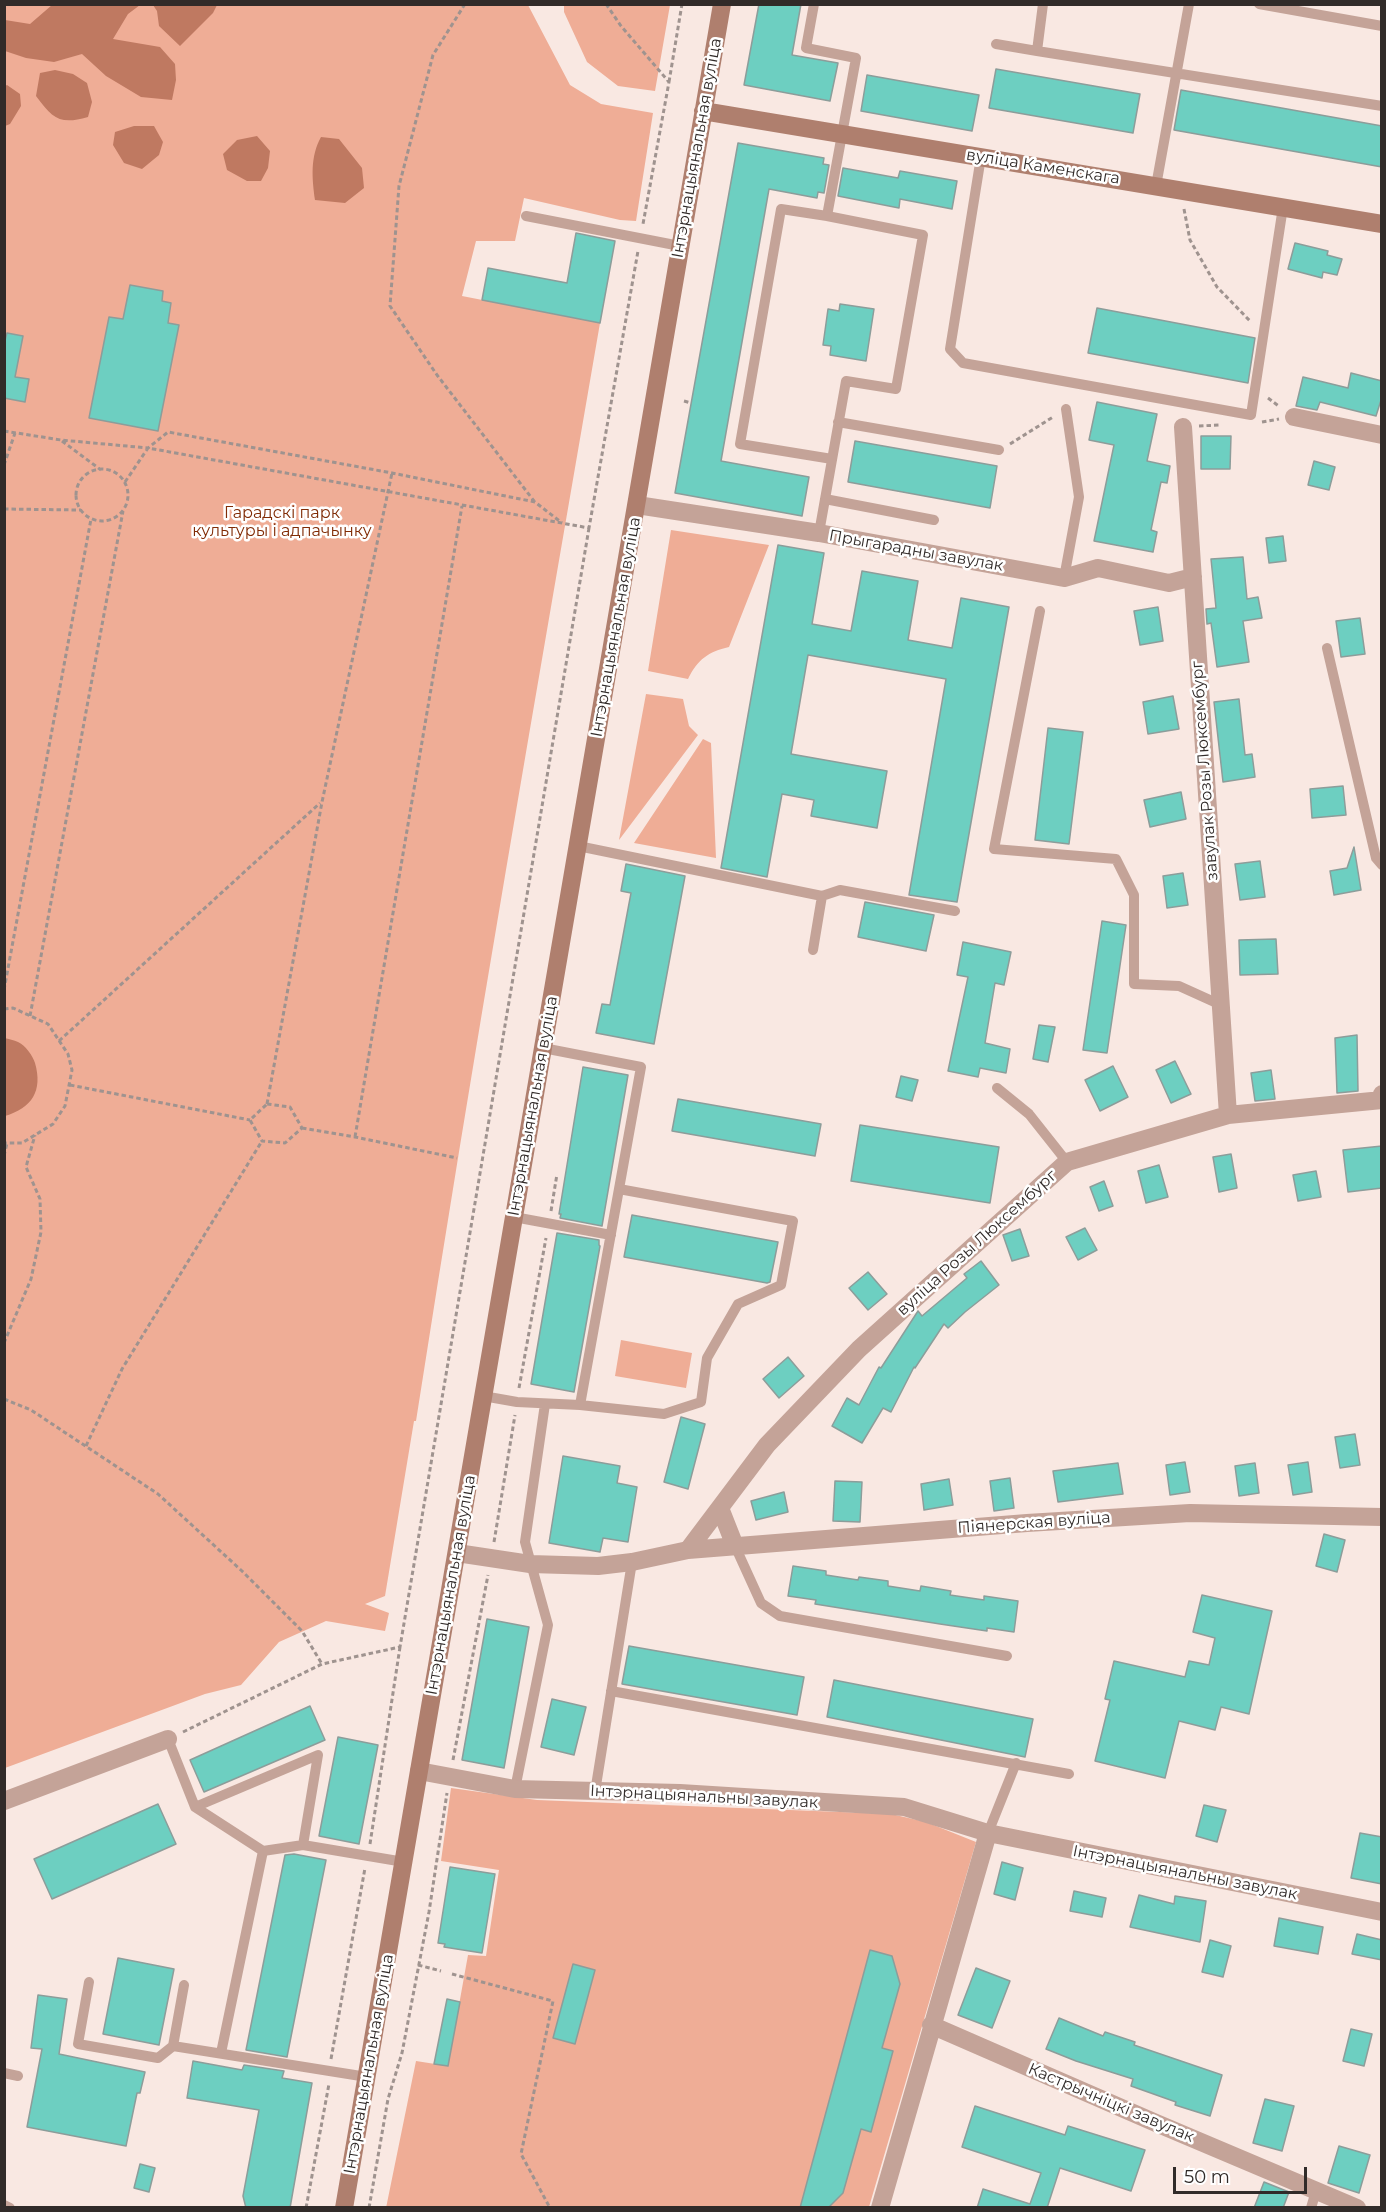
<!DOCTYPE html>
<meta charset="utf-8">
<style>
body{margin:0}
#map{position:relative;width:1386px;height:2212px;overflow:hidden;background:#f9e8e2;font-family:Montserrat,sans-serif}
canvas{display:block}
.frame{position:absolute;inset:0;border:6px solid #312b29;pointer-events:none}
.scale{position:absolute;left:1173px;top:2167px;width:134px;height:27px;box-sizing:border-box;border:3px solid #312b29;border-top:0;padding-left:8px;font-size:18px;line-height:21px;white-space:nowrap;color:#312b29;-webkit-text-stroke:4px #fff;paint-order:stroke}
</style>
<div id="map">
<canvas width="1386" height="2212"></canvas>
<div class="frame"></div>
<div class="scale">50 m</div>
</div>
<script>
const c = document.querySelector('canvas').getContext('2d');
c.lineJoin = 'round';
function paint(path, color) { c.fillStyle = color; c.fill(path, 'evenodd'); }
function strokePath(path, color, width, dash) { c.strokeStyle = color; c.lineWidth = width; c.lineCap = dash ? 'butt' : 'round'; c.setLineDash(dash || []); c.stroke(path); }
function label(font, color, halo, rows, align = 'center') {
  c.font = font + ' Montserrat,sans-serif'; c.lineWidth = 5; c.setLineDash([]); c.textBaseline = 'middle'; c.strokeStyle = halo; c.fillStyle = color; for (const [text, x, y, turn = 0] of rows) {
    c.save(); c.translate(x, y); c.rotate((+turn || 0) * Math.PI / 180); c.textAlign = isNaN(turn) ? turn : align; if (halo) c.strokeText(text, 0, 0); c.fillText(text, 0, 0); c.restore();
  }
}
paint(new Path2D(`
 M5 5H528L570 85 601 104 653 113 636 221 620 220 524 198 515 241H476L462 296 600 323C537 688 473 1054 416 1421H414L385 1596 365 1604 389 1613 385 1631 326 1621 279 1642 241 1685 205 1694 5 1768Z
 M564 5H670L655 91 618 86 587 62 564 12Z
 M671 530 769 545 729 647C708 652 698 659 688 679L648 671Z
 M646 694 683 699 689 726 698 735 619 840Z
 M703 739 711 743 716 858 634 843Z
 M621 1340 692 1353 686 1388 615 1376Z
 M451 1788 537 1800 891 1814 926 1822 976 1842 869 2207 386 2208 416 2061 448 2066 468 1955 486 1956 499 1870 441 1861Z`), '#efad96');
paint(new Path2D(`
 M52 5H140L128 14 113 39 160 47 175 64 176 80 172 100 141 97 106 76 82 54 54 62 26 58 5 51V20L30 24Z
 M153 5H217L213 13 180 46 159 26 157 11Z
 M55 70 73 74 87 83 92 102 88 117C60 125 53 119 36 96L40 73Z
 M7 85 20 94 21 106 10 124 5 126V86Z
 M134 126H154L163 142 159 155 142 169 124 163 113 145 115 132Z
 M257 136 270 151 268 168 261 181H247L227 170 223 154 237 140Z
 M321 137 339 139 362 168 364 188 345 203 315 200C312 178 310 157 321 137Z
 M4 1038C9 1039 14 1040 18 1042 25 1045 33 1056 35 1063 43 1091 32 1108 5 1116Z`), '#bf7961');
const building = new Path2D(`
 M759 4H801L792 55 838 63 830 101 744 85Z
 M996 69 1140 94 1133 133 989 108Z
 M867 75 979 95 972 131 861 111Z
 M1181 90 1382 126V167L1174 130Z
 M738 143 824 158 823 164 829 165 824 193 818 192 817 198 769 189 721 461 809 477 802 516 675 493Z
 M843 168 898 178 900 171 957 181 952 209 900 199 899 208 838 196Z
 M576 233 615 241 600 323 482 300 488 268 567 283Z
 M1295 243 1328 251 1327 255 1342 259 1337 275 1323 272 1322 278 1288 269Z
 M130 285 163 291 162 301 171 303 168 323 179 325 158 431 89 418 109 317 123 319Z
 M840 304 874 309 866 361 830 355 831 346 823 345 828 309 839 311Z
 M1097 308 1255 338 1248 383 1088 353Z
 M7 333 23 336 15 377 29 379 25 402 4 398V344Z
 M1351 373 1382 381V397L1376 416 1320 402 1317 410 1296 406 1303 377 1348 388Z
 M1097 402 1157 414 1147 461 1170 466 1167 483 1161 482 1151 530 1157 532 1153 552 1094 541 1114 445 1089 440Z
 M1201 436H1231L1230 469H1201Z
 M855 441 997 466 990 508 848 482Z
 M1314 461 1335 467 1329 490 1308 485Z
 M1283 536 1286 561 1269 563 1266 538Z
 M778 545 824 553 812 624 851 631 862 571 918 581 908 640 952 648 961 598 1009 607 957 902 909 895 946 679 808 655 791 754 887 771 877 828 811 816 814 800 782 794 767 877 721 868Z
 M1243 557 1247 599 1258 597 1262 618 1243 621 1249 662 1217 667 1211 623 1207 624 1206 609 1216 608 1211 559Z
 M1158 607 1163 641 1140 645 1134 611Z
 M1360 618 1365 654 1341 657 1336 621Z
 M1173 696 1179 729 1148 734 1143 702Z
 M1239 699 1245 755 1252 754 1255 777 1223 782 1214 702Z
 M1048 728 1083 732 1069 844 1035 840Z
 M1343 786 1346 815 1312 818 1310 789Z
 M1181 792 1186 819 1150 827 1144 800Z
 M1354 847 1361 890 1334 895 1330 871 1347 868Z
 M1260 861 1265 897 1240 900 1235 864Z
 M626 864 685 876 654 1044 596 1033 602 1004 610 1005 631 893 621 891Z
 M1183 873 1188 905 1167 908 1163 876Z
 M865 902 934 915 926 951 858 937Z
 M1102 921 1126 925 1107 1053 1083 1050Z
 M1276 939 1278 974 1240 975 1239 940Z
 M963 942 1011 952 1004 985 995 983 985 1043 1010 1049 1006 1073 980 1068 978 1077 948 1071 968 977 957 975Z
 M1039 1025 1055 1027 1048 1062 1033 1059Z
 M1357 1035 1358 1091 1337 1093 1335 1038Z
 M1175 1061 1191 1094 1171 1103 1156 1070Z
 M1113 1066 1128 1097 1100 1111 1085 1080Z
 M583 1067 628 1075 602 1226 560 1218 561 1214H559Z
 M1271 1070 1275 1099 1255 1101 1251 1073Z
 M901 1076 918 1080 912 1101 896 1097Z
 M678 1099 821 1124 815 1156 672 1131Z
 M860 1125 999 1147 990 1203 851 1181Z
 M1382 1146V1188L1348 1192 1343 1150Z
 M1231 1154 1237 1188 1219 1192 1213 1157Z
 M1159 1165 1168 1197 1146 1203 1138 1171Z
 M1316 1171 1321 1197 1298 1201 1293 1175Z
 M1104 1181 1113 1206 1099 1211 1090 1187Z
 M632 1215 778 1242 770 1282 767 1283 624 1257Z
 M1085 1228 1097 1250 1078 1260 1066 1237Z
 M1020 1229 1029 1256 1012 1261 1003 1235Z
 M557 1233 599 1240V1245L600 1246 574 1392 531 1384Z
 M981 1261 999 1285 965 1312 948 1328 944 1324 915 1368 914 1367 891 1412 883 1408 862 1443 832 1426 847 1398 859 1405 879 1367 881 1368 918 1311 922 1316 967 1278 964 1274Z
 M868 1272 887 1294 868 1310 849 1288Z
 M788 1357 804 1376 779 1398 763 1379Z
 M681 1417 705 1424 688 1489 664 1482Z
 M1355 1434 1360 1465 1340 1468 1335 1437Z
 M563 1456 620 1466 617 1483 637 1487 628 1542 603 1538 600 1552 549 1543Z
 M1185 1462 1190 1492 1170 1495 1166 1465Z
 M1308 1462 1312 1492 1293 1495 1288 1465Z
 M1118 1463 1123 1494 1058 1502 1053 1471Z
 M1255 1463 1259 1493 1239 1496 1235 1466Z
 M1010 1478 1014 1508 994 1511 990 1481Z
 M949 1479 953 1505 924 1510 921 1484Z
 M835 1481 862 1482 860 1522 833 1521Z
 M784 1492 788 1512 756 1520 751 1501Z
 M1324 1534 1345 1540 1337 1572 1316 1566Z
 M793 1566 826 1571V1575L858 1580 859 1577 888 1581V1586L920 1591 921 1586 951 1591 950 1595 984 1600V1596L1018 1601 1014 1632 987 1628V1631L940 1624 815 1604 816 1600 788 1596Z
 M1202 1595 1272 1611 1249 1714 1221 1707 1215 1730 1179 1721 1165 1778 1095 1761 1110 1700 1105 1699 1114 1661 1185 1677 1189 1661 1209 1665 1215 1638 1193 1632Z
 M487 1619 529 1627 504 1768 462 1760Z
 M629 1646 804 1677 797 1715 622 1684Z
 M834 1680 1033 1719 1025 1757 827 1717Z
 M552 1699 586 1707 574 1755 541 1747Z
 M310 1706 325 1740 204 1792 190 1760Z
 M338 1737 378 1745 359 1844 319 1836Z
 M158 1804 176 1844 52 1899 34 1859Z
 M1204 1805 1226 1810 1217 1842 1196 1836Z
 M1360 1833 1382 1837V1884L1351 1878Z
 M294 1854 326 1860 287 2057 246 2050 285 1855Z
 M1002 1862 1023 1868 1015 1900 994 1894Z
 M450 1867 495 1874 482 1953 444 1947 445 1944 438 1943Z
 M1074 1891 1106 1898 1102 1917 1070 1911Z
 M1139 1895 1174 1904 1175 1896 1206 1901 1200 1942 1130 1927Z
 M1279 1918 1323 1927 1318 1954 1274 1946Z
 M1357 1934 1382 1940V1960L1352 1954Z
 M1210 1940 1231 1946 1223 1977 1202 1972Z
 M870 1950 892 1956 900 1984 882 2048 893 2051 871 2132 861 2129 843 2193 828 2208H800Z
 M118 1958 174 1969 159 2045 103 2034Z
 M573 1964 595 1970 575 2044 553 2038Z
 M976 1968 1010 1981 992 2028 958 2015Z
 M38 1995 67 1999 59 2054 145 2072 140 2093H137L126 2146 27 2127 42 2049 31 2048Z
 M447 1999 460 2002 448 2066 434 2064Z
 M1059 2018 1103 2036 1105 2032 1135 2042 1134 2045 1222 2075 1210 2116 1175 2105 1176 2102 1131 2086 1133 2079 1076 2061 1046 2049Z
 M1351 2029 1372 2034 1364 2066 1343 2061Z
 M193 2061 242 2070 244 2065 284 2071 282 2078 312 2083 290 2208H246L243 2196 259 2110 187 2098Z
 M1265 2099 1294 2106 1282 2151 1253 2143Z
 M975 2106 1065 2135 1068 2126 1145 2150 1131 2191 1060 2168 1047 2208H977L983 2189 1030 2204 1041 2173 962 2147Z
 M1339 2146 1370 2155 1359 2193 1328 2183Z
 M140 2164 155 2168 149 2192 134 2188Z
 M1264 2182 1289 2192 1283 2208H1254Z`);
paint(building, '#6dcfc1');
strokePath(building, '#8c9d9a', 1.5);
strokePath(new Path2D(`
 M465 4 433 55 399 186 390 306 437 375 534 501
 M606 4 621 26 669 82 643 224
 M669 82 682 4
 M1184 209 1190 240 1217 287 1251 322
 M1268 398 1280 407
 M684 401 691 403
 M1262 422 1279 419
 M1199 426 1219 425
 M4 431 61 440 148 448 168 432 392 473 535 502 562 523
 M62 441 101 470
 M1010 444 1053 417
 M4 465 15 433
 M76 495a26 26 0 1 1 52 0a26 26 0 1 1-52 0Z
 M125 482 148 448 589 528 638 251
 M4 509 81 510
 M4 990 91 519
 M4 1009 13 1008 48 1024 68 1054 72 1070 65 1106 53 1124 22 1143H4
 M30 1016 123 511
 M59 1041 320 803
 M70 1085 250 1120
 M267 1104 322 802 392 473
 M267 1104 290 1107 302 1128 285 1143 262 1141 250 1120Z
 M302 1128 355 1137 457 1158
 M355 1137 462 506
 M4 1156 7 1143
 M551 1211 557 1174
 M4 1343 31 1279 41 1232 40 1199 26 1167 35 1135
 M519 1388 546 1238
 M4 1399 31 1410 158 1494 242 1571 302 1631 322 1664
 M86 1446 122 1369 262 1141
 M494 1542 515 1415
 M183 1732 322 1664 400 1647 589 528
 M453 1760 488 1575
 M370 1844 400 1647
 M418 1965 441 1971
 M452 1974 553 2001 521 2154 550 2208
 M331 2059 365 1868
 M306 2208 329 2084
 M369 2208 388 2099 402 2053 429 1912 447 1793`), '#9f938f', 3, [4.5, 3]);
strokePath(new Path2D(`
 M814 4 806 48 856 58 827 216 781 209 740 444 832 459
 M1043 4 1037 51 1382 106
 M1259 4 1382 26
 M996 44 1037 51
 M981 157 950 349 963 363 1251 415 1283 207
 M1156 186 1189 4
 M526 216 680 246
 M838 422 999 450
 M825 499 934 520
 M819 533 846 381 896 389 923 235 827 216
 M1064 578 1079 497 1066 409
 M1040 611 994 849 1116 859 1134 895V984L1179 986 1221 1005
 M1327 648 1376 858 1382 865
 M578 846 822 896 840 890 955 911
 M813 950 822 896
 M997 1088 1029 1114 1067 1162
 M514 1217 611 1235
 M483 1396 517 1402 580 1405 641 1067 543 1048
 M580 1405 664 1414 701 1402 707 1358 738 1304 781 1285 793 1221 619 1189
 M735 1546 761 1603 780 1616 1007 1656
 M611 1691 1069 1774
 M168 1739 195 1807 263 1851 221 2053
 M515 1789 548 1625 525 1542 545 1404
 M595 1792 632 1562
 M195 1807 318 1755 303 1845
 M988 1833 1016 1763
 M263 1851 303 1845 404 1862
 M89 1982 78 2044 158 2058 173 2046
 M184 1985 173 2046 367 2077
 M4 2073 18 2076
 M4 2205 10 2208
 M1311 2208 1316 2191`), '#c4a398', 10);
strokePath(new Path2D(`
 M1294 417 1382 435
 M1183 427 1228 1115
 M637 505 819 533 1064 578 1098 568 1169 583 1193 577
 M720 1508 735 1546
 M688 1550 767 1445 859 1349 1067 1162 1228 1115 1382 1100V1094
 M457 1553 530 1564 598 1566 632 1562 688 1550 1027 1523 1190 1513 1382 1517
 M419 1771 515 1789 680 1793 904 1807 988 1833
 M4 1801 168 1739
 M931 2025 1156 2123 1357 2208
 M880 2208 988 1833 1382 1912`), '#c4a398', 18);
strokePath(new Path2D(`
 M703 111 1382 224
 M344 2208 722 4`), '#af7f6e', 18);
label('16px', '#312b29', '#fff', [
 ["Інтэрнацыянальная вуліца",697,148,-80],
 ["вуліца Каменскага",1043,167,9],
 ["Прыгарадны завулак",916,551,10],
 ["Інтэрнацыянальная вуліца",616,627,-80],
 ["завулак Розы Люксембург",1205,771,-94],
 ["Інтэрнацыянальная вуліца",533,1106,-80],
 ["вуліца Розы Люксембург",977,1243,-42],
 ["Піянерская вуліца",1034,1523,-4],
 ["Інтэрнацыянальная вуліца",451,1585,-80],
 ["Інтэрнацыянальны завулак",704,1797,3],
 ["Інтэрнацыянальны завулак",1185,1873,11],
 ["Інтэрнацыянальная вуліца",369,2064,-80],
 ["Кастрычніцкі завулак",1111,2103,23]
]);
label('16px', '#802b05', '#fff', [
 ["Гарадскі парк",282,513],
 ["культуры і адпачынку",282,531]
]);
</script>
